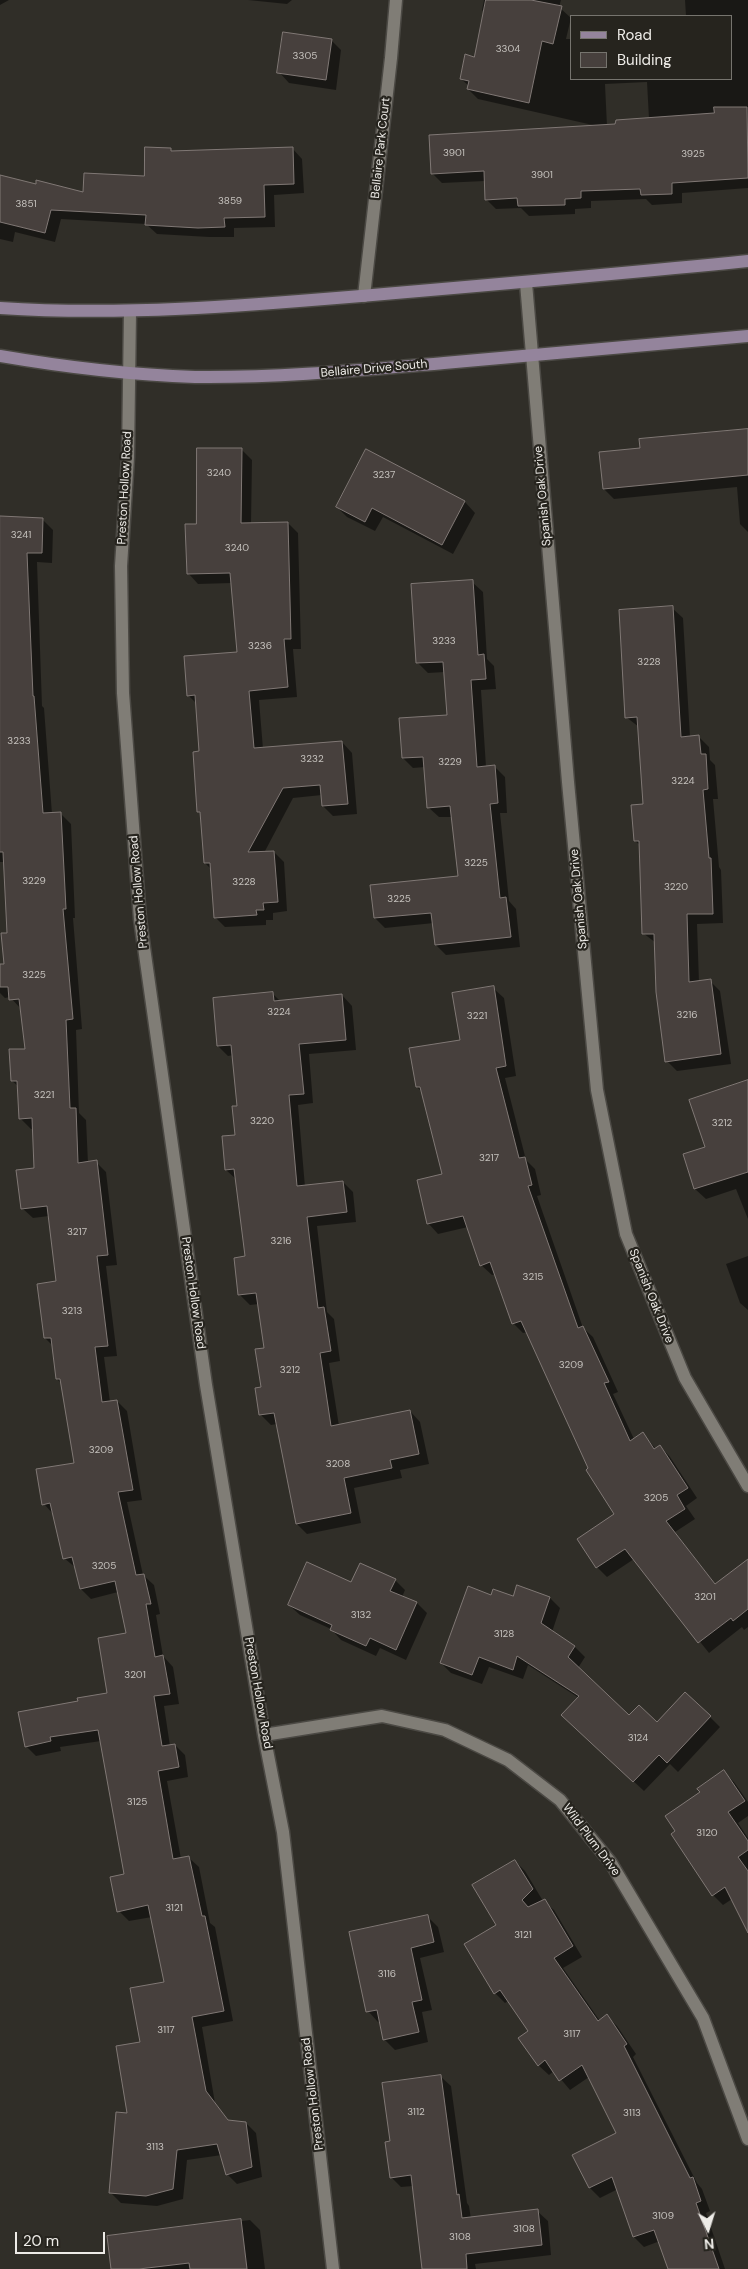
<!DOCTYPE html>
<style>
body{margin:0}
#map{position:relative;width:748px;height:2269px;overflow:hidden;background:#302e28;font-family:"DM Sans",sans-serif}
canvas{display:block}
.legend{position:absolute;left:570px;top:15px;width:162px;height:65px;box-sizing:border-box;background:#26241e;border:1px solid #76746e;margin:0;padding:6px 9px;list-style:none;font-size:15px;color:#edebe7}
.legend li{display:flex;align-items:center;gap:10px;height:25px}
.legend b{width:25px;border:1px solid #76746e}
.north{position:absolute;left:683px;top:2204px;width:50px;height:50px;-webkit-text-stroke:4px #26241e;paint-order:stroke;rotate:175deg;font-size:14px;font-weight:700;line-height:20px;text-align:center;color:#edebe7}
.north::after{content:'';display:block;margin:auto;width:18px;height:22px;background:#edebe7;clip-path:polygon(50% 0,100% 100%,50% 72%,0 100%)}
.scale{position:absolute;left:15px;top:2232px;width:90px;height:22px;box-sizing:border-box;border:2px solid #edebe7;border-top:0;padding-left:6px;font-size:15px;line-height:18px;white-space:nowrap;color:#edebe7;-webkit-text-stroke:4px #26241e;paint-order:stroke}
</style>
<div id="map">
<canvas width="748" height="2269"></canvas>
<ul class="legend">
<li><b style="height:6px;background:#94849c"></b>Road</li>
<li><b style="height:14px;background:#47403d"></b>Building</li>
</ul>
<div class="north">N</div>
<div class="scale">20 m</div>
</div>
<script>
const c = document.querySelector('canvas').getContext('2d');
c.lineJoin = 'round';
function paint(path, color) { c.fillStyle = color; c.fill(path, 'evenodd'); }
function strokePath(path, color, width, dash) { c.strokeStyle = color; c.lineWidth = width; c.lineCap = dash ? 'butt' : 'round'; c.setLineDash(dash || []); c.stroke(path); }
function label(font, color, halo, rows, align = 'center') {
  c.font = font + ' "DM Sans",sans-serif'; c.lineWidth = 4.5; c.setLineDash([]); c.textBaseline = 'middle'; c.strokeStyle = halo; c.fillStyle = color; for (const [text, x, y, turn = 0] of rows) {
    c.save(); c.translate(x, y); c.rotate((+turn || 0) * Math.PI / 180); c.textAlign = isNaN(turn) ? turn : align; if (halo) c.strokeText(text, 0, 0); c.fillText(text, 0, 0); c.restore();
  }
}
paint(new Path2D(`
 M0 0H9L0 5Z
 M248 0H292L287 4Z
 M484 0H561L559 7 571 18 566 39H572V79H732V16H686L685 0H748V188L682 193V203L652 205 646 199 591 201V208L575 209V214L529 216 521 208 496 209 486 199 485 181 442 183 432 173 597 126 478 99 468 89 469 86 461 79 475 58 485 13 482 10ZM647 82 649 119 607 126 605 84Z
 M331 40 341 50 336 90 289 83 279 72Z
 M292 148 302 159 304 193 274 195 275 227 234 228V237H209L157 234 146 224 61 219 55 242 15 232 13 242 0 239V176L84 194 145 177 170 150 173 152Z
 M748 430V532L740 524 737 487 614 499 604 489 641 449Z
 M241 449 252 460 251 524 288 523 298 533 301 649H293L297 697 259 700 263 749 342 742 352 753 357 814 333 816 323 806 322 795 293 798 264 853 274 852 284 862 287 911 273 913V920H266V925L225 927 215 917 212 870 205 863 202 815 198 811 201 752 197 704 188 695 238 653 232 583 198 584 188 573 198 525Z
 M367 451 465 502 475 513 453 554 383 517 375 531 347 517 337 507Z
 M0 518 42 519 53 530 52 563 37 562 42 706 44 708 52 814H61L71 824 75 918H73L82 1029 76 1030 79 1113 86 1120 88 1163 96 1162 106 1172 117 1265 106 1266 117 1356 104 1357 110 1402 117 1401 127 1411 142 1500 127 1502 143 1575 154 1585 160 1614 156 1615 163 1656 173 1667 179 1704 164 1706 170 1746 175 1745 185 1755 188 1777 167 1781 181 1859 188 1857 199 1867 210 1923 215 1927 233 2021 202 2027 215 2103 230 2122 246 2123 256 2133 262 2177 237 2184 227 2174 222 2155 187 2160 183 2199 157 2206 121 2203 111 2193 129 2114 141 2043 166 1983 152 1917 129 1921 119 1911 125 1875 101 1741 60 1747 61 1751 36 1756 26 1746 79 1702 108 1694 128 1634 118 1592 91 1599 81 1589 76 1568 64 1558 54 1515 44 1504 75 1464 62 1384 57 1379 53 1346 45 1338 57 1282 49 1216 33 1218 22 1208 35 1169 34 1129H31L20 1118 19 1087 12 1081 26 1050 21 1009 10 997 5 998 0 993V965H5L8 934 5 862H0Z
 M472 582 483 592 487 659 494 666 496 689 481 690 486 767H495L505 777 507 813H500L509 901 516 909 520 947 446 955 436 945 434 923 385 928 375 918 459 878 453 817H439L428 807 425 767 413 768 403 758 448 716 445 672 428 673 417 662Z
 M672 608 683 618 690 737H699L709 747 710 760 715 765 718 799H713L719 867 721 870 723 923 697 924 699 982 710 981 720 991 731 1064 677 1071 667 1061 656 943 643 933 640 845 635 841 645 805 639 727 626 717Z
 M493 988 504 998 516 1076 505 1078 526 1160 535 1169 541 1195 537 1196 583 1328 593 1337 618 1392 613 1394 634 1439 643 1434 656 1449 660 1446 670 1457 697 1498 686 1506 695 1519 675 1532 716 1585 748 1576V1627L744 1630 742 1627 709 1653 634 1559 607 1577 597 1567 616 1514 589 1469 528 1332 523 1333 513 1323 496 1274 492 1275 481 1265 468 1227 438 1234 428 1223 443 1175 423 1093 417 1087 461 1041Z
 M272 993 280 1001 342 995 352 1006 356 1050 309 1054 313 1103 298 1105 305 1187 343 1182 353 1192 356 1222 317 1226 327 1312 334 1319 340 1361 329 1363 339 1426 410 1411 420 1422 429 1464 400 1470 402 1478 354 1488 361 1523 307 1534 297 1524 277 1424 271 1425 261 1415 265 1349 259 1304 250 1305 240 1295 246 1257 237 1180 226 1170 236 1136 238 1107 234 1055 228 1056 218 1046Z
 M748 1081V1219L736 1189 706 1199 695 1189 706 1148Z
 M748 1256V1310L740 1303 726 1264Z
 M395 1580 405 1590 402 1597 417 1603 427 1613 406 1660 380 1648 376 1656 341 1640 331 1629 300 1615 289 1605 352 1584Z
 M517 1587 550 1598 560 1608 552 1632 575 1647 585 1657 578 1668 629 1717 657 1723 710 1717 720 1727 678 1772 670 1764 644 1791 573 1725 579 1698 528 1665 523 1679 489 1667 482 1684 451 1673 441 1663 492 1596 513 1598Z
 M724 1772 734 1782 748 1802V1816L738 1823 748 1838V1930L732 1899 723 1905 713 1895 677 1832 702 1793Z
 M515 1861 525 1871 543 1901 554 1910 582 1957 563 1968 600 2021 607 2016 617 2026 636 2054 633 2057 697 2183 702 2189 710 2211 706 2213 725 2269H669L660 2241 644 2247 634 2237 618 2189 600 2198 590 2188 618 2134 589 2077 570 2090 554 2071 549 2075 538 2065 530 2031 508 2001 505 2003 495 1993 498 1925Z
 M428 1917 438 1927 444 1952 420 1958 432 2010 422 2012 428 2042 395 2050 384 2039 380 2021 378 2022 368 2011Z
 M440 2076 451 2086 467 2203 469 2206 471 2219 537 2211 548 2221 551 2255 475 2264 476 2269H423L413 2186 401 2187 391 2177 392 2142Z
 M250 2220 260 2230 265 2269H113L109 2237Z`), '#0007');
const building = new Path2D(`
 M486 0H531L562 6 553 44 542 41 529 103 467 89 469 81 460 79 465 54 474 57Z
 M283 32 332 39 326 80 277 73Z
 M714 107H747L748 178 672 183V194L641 195 640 189 581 191V198L565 199V205L518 206 517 198 485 200 484 171 431 174 429 135 615 124 616 120 714 113Z
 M145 147 171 148V151L293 147 294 184 264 185 265 217 224 218 225 227 198 228 145 225 146 215 51 210 45 233 0 222V175L36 184V180L83 192 84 173 144 176Z
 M748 429V475L603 489 599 452 640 448 639 439Z
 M197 448H242L241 523 288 522 291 639H284L288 687 249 691 254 748 342 741 348 804 322 806 320 785 283 788 248 852 274 851 278 902 263 903 264 910H256L257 915 214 918 210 863H204L200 812H197L193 752 199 751 195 695 187 696 184 656 237 652 230 573 187 574 185 524H196Z
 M366 449 465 501 442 545 372 508 365 522 336 507Z
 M0 516 43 518 42 553H27L33 696H34L43 813 61 812 66 909H63L73 1019 66 1020 70 1108H76L78 1163 97 1160 108 1255 97 1256 108 1346 95 1347 102 1402 117 1400 133 1490 118 1492 136 1575 144 1574 151 1604H146L155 1657 163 1655 170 1694 154 1696 162 1746 175 1744 179 1767 158 1771 173 1859 189 1856 202 1916H205L224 2011 192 2017 206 2091 228 2120 246 2122 252 2167 226 2175 217 2144 177 2150 173 2189 146 2196 109 2193 116 2112 127 2113 116 2046 140 2042 130 1988 164 1982 148 1905 117 1912 110 1877 124 1874 98 1730 50 1737 51 1741 25 1747 18 1712 78 1701 77 1698 107 1693 98 1638 126 1633 115 1581 80 1589 72 1557 63 1559 50 1503 42 1505 36 1469 74 1463 60 1379H56L51 1338H44L37 1284 56 1281 47 1206 21 1209 16 1170 34 1168 32 1118 19 1119 17 1081H11L9 1049H25L19 999 9 1000 8 987H0V964H4L1 933H7L3 852H0Z
 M473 580 478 655 484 654 486 679 471 680 477 767 495 765 498 803 490 804 500 898 506 897 511 937 435 945 431 913 374 918 370 885 458 876 450 806 427 808 423 757 402 758 399 718 447 715 443 662 416 663 411 584Z
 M673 606 681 737 699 735 701 754H706L708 789 703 790 709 858H711L713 914H687L689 982 711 979 721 1054 665 1062 656 992 654 934H642L639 841H634L631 805 643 804 637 717 625 718 619 610Z
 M494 986 506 1066 496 1068 519 1158 525 1157 532 1185 528 1186 578 1328 583 1326 609 1382 604 1383 630 1441 643 1432 654 1449 660 1445 688 1488 677 1495 685 1509 666 1521 715 1584 748 1559V1609L733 1621 731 1618 698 1643 625 1549 596 1568 577 1539 614 1514 586 1470 588 1468 521 1321 512 1324 490 1262 480 1266 463 1216 427 1224 417 1180 442 1174 420 1087H416L409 1048 460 1040 452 993Z
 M273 992 274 1001 342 994 346 1040 299 1044 304 1094 289 1095 297 1186 343 1181 347 1212 307 1217 318 1308 324 1307 331 1351 320 1353 331 1426 410 1410 419 1454 390 1460 392 1468 344 1478 351 1513 296 1524 274 1413 259 1415 255 1388 261 1387 255 1349 264 1348 256 1293 238 1295 234 1258 245 1256 234 1169 225 1170 222 1136 235 1135 232 1106H237L231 1045 217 1046 213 998Z
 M748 1080V1172L694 1189 683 1154 705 1147 689 1100Z
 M307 1562 351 1582 360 1563 396 1579 390 1591 417 1602 396 1650 370 1638 366 1646 330 1630 332 1625 288 1605Z
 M517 1585 550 1597 541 1623 575 1646 568 1657 629 1715 639 1705 657 1722 685 1692 711 1716 667 1763 659 1755 633 1782 561 1715 579 1696 517 1656 513 1670 479 1657 472 1675 440 1663 468 1586 491 1595 493 1589 513 1596Z
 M724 1770 745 1801 728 1812 748 1841V1850L738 1857 748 1871V1933L725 1887 712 1896 671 1834 675 1831 665 1816 700 1792 697 1789Z
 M515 1860 533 1889 522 1900 528 1907 545 1899 573 1946 554 1958 598 2021 607 2014 627 2044 624 2046 690 2178 693 2177 701 2201 696 2203 719 2269H668L654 2230 633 2237 612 2177 589 2188 572 2155 616 2133 582 2065 559 2081 545 2060 538 2066 518 2038 528 2031 500 1990 494 1994 464 1944 496 1925 472 1885Z
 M428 1915 434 1942 411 1948 422 2000 412 2002 419 2032 383 2040 377 2010 366 2012 349 1932Z
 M441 2075 457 2195 459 2194 462 2218 538 2209 542 2245 466 2254 467 2269H422L411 2175 390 2178 385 2142 390 2141 382 2083Z
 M241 2219 247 2269H190L189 2263 139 2269H111L107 2236Z`);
paint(building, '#47403d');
strokePath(building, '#807875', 1);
const street = new Path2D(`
 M526 283 568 782 597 1090 626 1234 685 1378 748 1486
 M364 296 391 58 396 0
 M130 312 128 457 121 566 123 693 140 919 206 1385 264 1735 283 1832 333 2269
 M264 1735 382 1716 445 1730 508 1760 560 1800 611 1863 703 2018 748 2139`);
const secondary = new Path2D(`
 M0 308C121 316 241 306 361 296 490 285 619 274 748 261
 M0 356C64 367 130 375 195 377 278 378 361 370 444 363 545 354 647 345 748 336`);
strokePath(street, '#4b4944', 15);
strokePath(secondary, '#4b4944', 15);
strokePath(street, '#807d76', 12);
strokePath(secondary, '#94849c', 12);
label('10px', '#c4c0bc', null, [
 ["3304",508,49],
 ["3305",305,56],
 ["3901",454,153],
 ["3925",693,154],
 ["3901",542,175],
 ["3859",230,201],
 ["3851",26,204],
 ["3240",219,473],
 ["3237",384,475],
 ["3241",21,535],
 ["3240",237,548],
 ["3233",444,641],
 ["3236",260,646],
 ["3228",649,662],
 ["3233",19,741],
 ["3232",312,759],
 ["3229",450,762],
 ["3224",683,781],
 ["3225",476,863],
 ["3229",34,881],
 ["3228",244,882],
 ["3220",676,887],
 ["3225",399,899],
 ["3225",34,975],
 ["3224",279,1012],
 ["3216",687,1015],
 ["3221",477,1016],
 ["3221",44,1095],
 ["3220",262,1121],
 ["3212",722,1123],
 ["3217",489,1158],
 ["3217",77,1232],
 ["3216",281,1241],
 ["3215",533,1277],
 ["3213",72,1311],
 ["3209",571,1365],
 ["3212",290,1370],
 ["3209",101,1450],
 ["3208",338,1464],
 ["3205",656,1498],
 ["3205",104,1566],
 ["3201",705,1597],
 ["3132",361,1615],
 ["3128",504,1634],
 ["3201",135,1675],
 ["3124",638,1738],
 ["3125",137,1802],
 ["3120",707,1833],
 ["3121",174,1908],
 ["3121",523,1935],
 ["3116",387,1974],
 ["3117",166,2030],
 ["3117",572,2034],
 ["3112",416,2112],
 ["3113",632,2113],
 ["3113",155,2147],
 ["3109",663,2216],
 ["3108",524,2229],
 ["3108",460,2237]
]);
label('12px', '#edebe7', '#26241e', [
 ["Bellaire Park Court",381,148,-84],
 ["Bellaire Drive South",374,369,-5],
 ["Preston Hollow Road",125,488,-87],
 ["Spanish Oak Drive",543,496,-95],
 ["Preston Hollow Road",139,892,-95],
 ["Spanish Oak Drive",579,899,-95],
 ["Preston Hollow Road",193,1293,82],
 ["Spanish Oak Drive",651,1296,68],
 ["Preston Hollow Road",258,1693,80],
 ["Wild Plum Drive",591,1840,53],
 ["Preston Hollow Road",313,2094,-97]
]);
</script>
